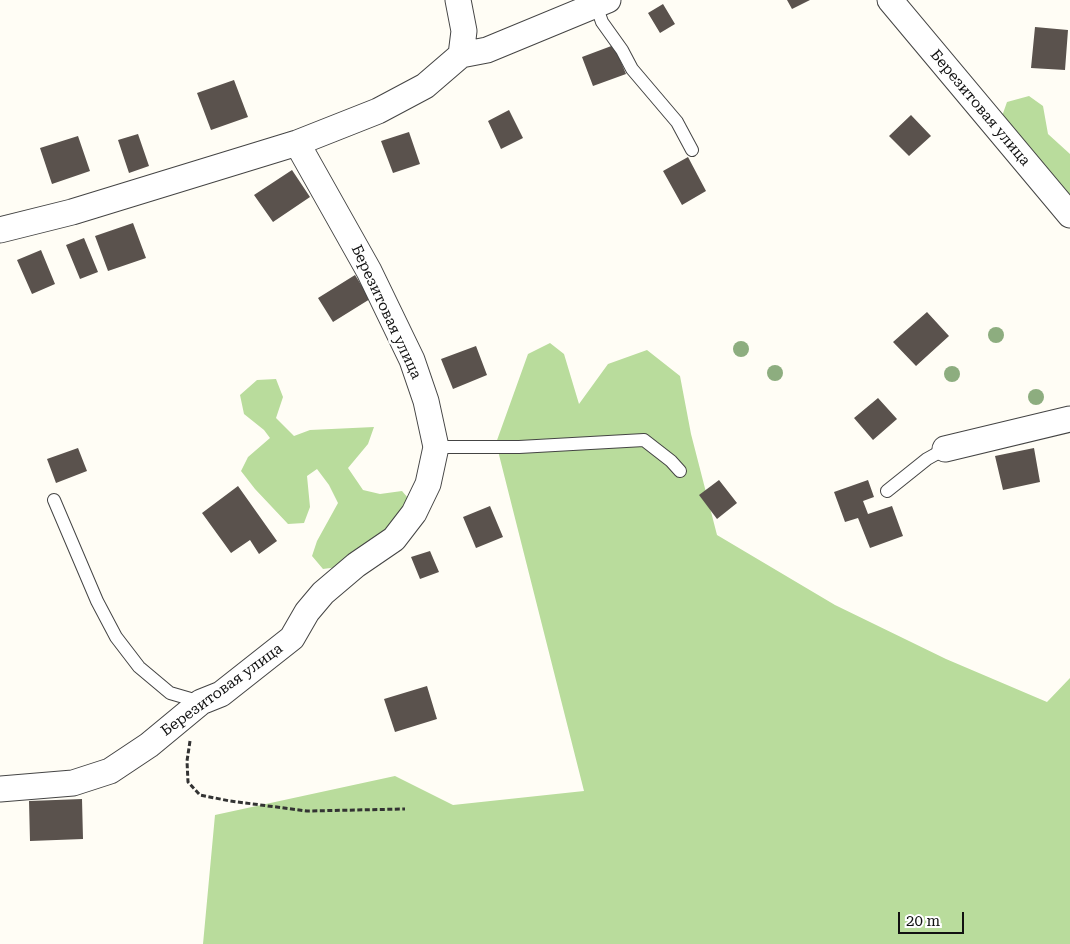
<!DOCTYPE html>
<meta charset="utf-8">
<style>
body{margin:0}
#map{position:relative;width:1070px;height:944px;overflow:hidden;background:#fffdf5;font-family:"Roboto Serif",serif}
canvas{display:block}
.scale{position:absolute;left:898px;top:912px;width:66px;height:22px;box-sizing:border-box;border:2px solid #111;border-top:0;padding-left:6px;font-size:15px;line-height:18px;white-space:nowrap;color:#111;-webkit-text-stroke:4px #fff;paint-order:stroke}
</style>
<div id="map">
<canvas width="1070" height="944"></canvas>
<div class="scale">20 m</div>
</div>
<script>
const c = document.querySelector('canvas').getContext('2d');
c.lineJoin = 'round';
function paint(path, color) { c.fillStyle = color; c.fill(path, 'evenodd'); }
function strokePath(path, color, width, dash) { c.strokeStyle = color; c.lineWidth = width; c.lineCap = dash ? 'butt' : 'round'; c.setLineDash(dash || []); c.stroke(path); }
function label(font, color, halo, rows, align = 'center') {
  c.font = font + ' "Roboto Serif",serif'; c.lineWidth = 5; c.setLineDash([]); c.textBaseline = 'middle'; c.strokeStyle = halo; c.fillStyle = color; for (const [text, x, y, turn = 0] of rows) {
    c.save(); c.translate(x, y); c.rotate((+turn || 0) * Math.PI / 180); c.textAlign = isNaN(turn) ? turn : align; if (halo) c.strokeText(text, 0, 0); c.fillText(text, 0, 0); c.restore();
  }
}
paint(new Path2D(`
 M1029 96 1043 106 1048 134 1070 154V201L1001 119 1007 102Z
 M550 343 564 354 579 404 608 364 647 350 680 376 691 434 717 535 835 605 946 659 1047 702 1070 678V944H203L215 815 395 776 453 805 584 791 496 443 528 354Z
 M276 379 283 397 276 418 294 436 310 430 374 427 368 444 348 468 363 490 380 494 402 491 408 498 403 513 383 534 345 566 323 569 312 556 317 541 338 503 329 485 317 469 307 476 310 507 304 523 288 524 255 489 241 471 248 457 270 438 264 430 244 414 240 395 257 380Z`), '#b9dc9c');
paint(new Path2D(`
 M787 0H810L792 9Z
 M663 4 675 24 660 33 648 13Z
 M1035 27 1068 30 1065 70 1031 68Z
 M614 45 626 74 593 86 582 57Z
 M234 80 248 117 211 130 197 93Z
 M509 110 523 138 501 149 488 121Z
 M911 115 931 136 909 156 889 136Z
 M409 132 420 164 393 173 381 141Z
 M138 134 149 166 129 173 118 140Z
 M78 136 90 171 52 184 40 148Z
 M688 157 706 191 682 205 663 171Z
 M292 170 310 197 273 222 254 195Z
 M133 223 146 258 108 271 95 236Z
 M84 238 98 272 80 279 66 245Z
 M41 250 55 284 32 294 17 260Z
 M355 275 370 299 333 322 318 298Z
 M927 312 949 336 916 366 893 342Z
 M476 346 487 375 453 389 441 359Z
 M878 398 897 419 873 440 854 418Z
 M78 448 87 471 56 483 47 459Z
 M1034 448 1040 482 1003 490 995 456Z
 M719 480 737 503 717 519 699 495Z
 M868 480 874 497 863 501 868 514 892 506 903 536 870 548 858 518 845 522 834 492Z
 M238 486 277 541 259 554 250 540 231 553 202 513Z
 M490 506 503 537 476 548 463 517Z
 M430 551 439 572 420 579 411 557Z
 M427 686 437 719 395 732 384 699Z
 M82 799 83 839 30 841 29 801Z`), '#5a524d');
const service = new Path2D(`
 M596 5 602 22 622 50 632 69 677 122 692 150
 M436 447H519L644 440 671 461 680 471
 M887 491 927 459 945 449
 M54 500 97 601 116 637 139 667 170 693 201 702`);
const minor = new Path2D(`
 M890 0 1070 215
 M461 55 487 50 608 0
 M0 230 72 212 297 143 378 111 425 86 461 55 464 31 458 0
 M945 449 1070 419
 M0 789 73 783 110 771 149 745 201 702 221 694 292 638 307 612 323 593 356 565 394 539 414 513 428 484 436 447 426 401 412 360 369 271 297 143`);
strokePath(service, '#444', 14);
strokePath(minor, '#444', 27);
strokePath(new Path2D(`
 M190 741 187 761 188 782 200 795 230 801 307 811 405 809`), '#333', 3, [5, 2.5]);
strokePath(service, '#fff', 12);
strokePath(minor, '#fff', 25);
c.fillStyle = '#8dad7f';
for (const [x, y] of [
 [996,335],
 [741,349],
 [775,373],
 [952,374],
 [1036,397]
]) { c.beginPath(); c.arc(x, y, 8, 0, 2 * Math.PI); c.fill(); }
label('15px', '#111', '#fff', [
 ["Березитовая улица",980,108,50],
 ["Березитовая улица",386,312,65],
 ["Березитовая улица",222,690,-36]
]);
</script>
